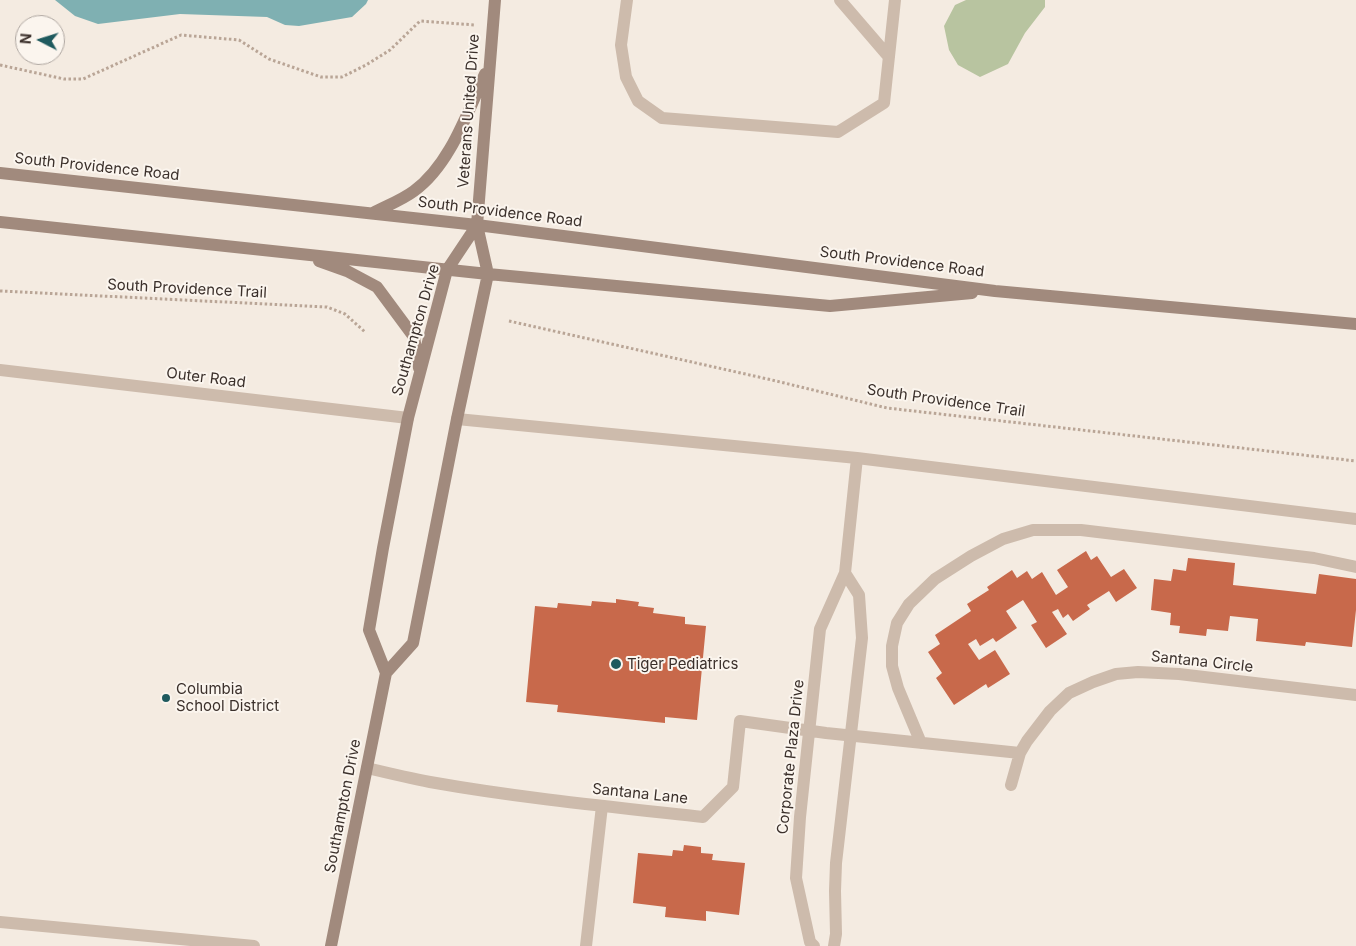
<!DOCTYPE html>
<style>
body{margin:0}
#map{position:relative;width:1356px;height:946px;overflow:hidden;background:#f4ebe1;font-family:Inter,sans-serif}
canvas{display:block}
.north{position:absolute;left:15px;top:15px;width:50px;height:50px;box-sizing:border-box;background:#fbf5ee;border:1px solid #aea6a0;border-radius:50%;rotate:275deg;font-size:14px;font-weight:700;line-height:20px;text-align:center;color:#3b302b}
.north::after{content:'';display:block;margin:auto;width:18px;height:22px;background:#1f5a5e;clip-path:polygon(50% 0,100% 100%,50% 72%,0 100%)}
</style>
<div id="map">
<canvas width="1356" height="946"></canvas>
<div class="north">N</div>
</div>
<script>
const c = document.querySelector('canvas').getContext('2d');
c.lineJoin = 'round';
function paint(path, color) { c.fillStyle = color; c.fill(path, 'evenodd'); }
function strokePath(path, color, width, dash) { c.strokeStyle = color; c.lineWidth = width; c.lineCap = dash ? 'butt' : 'round'; c.setLineDash(dash || []); c.stroke(path); }
function label(font, color, halo, rows, align = 'center') {
  c.font = font + ' Inter,sans-serif'; c.lineWidth = 4; c.setLineDash([]); c.textBaseline = 'middle'; c.strokeStyle = halo; c.fillStyle = color; for (const [text, x, y, turn = 0] of rows) {
    c.save(); c.translate(x, y); c.rotate((+turn || 0) * Math.PI / 180); c.textAlign = isNaN(turn) ? turn : align; if (halo) c.strokeText(text, 0, 0); c.fillText(text, 0, 0); c.restore();
  }
}
paint(new Path2D(`
 M966 0H1045V7L1025 33 1008 64 980 77 958 65 949 50 944 26 955 5Z`), '#b8c4a0');
paint(new Path2D(`
 M55 0H368L366 4 352 17 299 26 285 25 267 17 180 14 98 24 75 16Z`), '#7fb0b2');
paint(new Path2D(`
 M1086 551 1091 560 1097 556 1111 577 1124 569 1137 588 1116 602 1109 591 1087 605 1090 609 1073 621 1068 614 1063 618 1058 609 1052 612 1067 634 1046 648 1031 625 1037 622 1023 600 1006 611 1017 628 996 642 993 638 980 646 976 639 968 644 979 660 995 650 1010 674 988 688 986 684 954 705 936 678 942 673 928 652 940 644 935 635 971 611 967 604 989 590 987 587 1012 570 1017 578 1027 571 1032 579 1042 572 1056 595 1068 587 1057 570Z
 M1188 558 1235 563 1233 585 1316 594 1319 574 1356 579V610L1352 647 1306 642 1305 646 1256 641 1258 619 1230 616 1228 631 1207 629 1206 636 1179 633 1180 626 1170 625 1171 613 1151 610 1154 579 1171 581 1173 569 1186 571Z
 M616 599 639 602 638 606 654 608 653 613 685 617V624L706 626 697 720 665 717V723L557 712 558 705 526 702 535 606 557 608 558 603 591 606 592 601 616 603Z
 M684 845 701 847V853L713 854 712 860 745 863 739 915 706 911V921L665 917 666 907 633 903 638 853 672 856 673 850 683 851Z`), '#c8694b');
strokePath(new Path2D(`
 M0 65 64 79H83L181 35 239 40 269 59 321 77H342L366 65 390 50 420 21 475 25
 M0 291 327 307 345 314 365 332
 M509 321 772 380 887 408 1356 461`), '#b9a596', 3, [2.5, 2.5]);
strokePath(new Path2D(`
 M627 0 621 45 626 77 638 101 662 118 838 132 884 103 895 0
 M840 0 889 57
 M0 922 254 946
 M586 946 602 806`), '#cdbbac', 12);
strokePath(new Path2D(`
 M0 370 408 418
 M457 419 857 458 1356 519
 M921 743 898 688 892 666V646L897 623 909 604 935 579 971 556 1003 539 1033 530H1081L1314 558 1356 567
 M367 768C388 773 409 778 430 782 520 798 612 807 703 817L733 787 740 721 826 733 1020 753
 M1011 785 1020 753 1027 741 1050 711 1069 693 1093 682 1116 674 1138 672 1179 674 1356 695
 M814 946 810 942 796 878 800 817 820 629 845 573 857 458
 M834 946 836 934 835 891 836 863 862 638 859 595 845 573`), '#cdbbac', 12);
strokePath(new Path2D(`
 M0 173 477 225 995 291 1356 324
 M373 213C386 206 402 200 414 191 450 165 467 113 485 74
 M0 222 488 274 830 306 972 293
 M319 261 347 271 377 287 414 337 419 368
 M386 673 369 630 383 548 408 418 447 270 477 225
 M331 946 386 673 413 643 457 419 488 274 477 225 495 0`), '#a18a7d', 12);
for (const [x, y, r, color] of [
 [616,664,6,"#1f5a5e"],
 [166,698,5,"#1f5a5e"]
]) { const dot = new Path2D(); dot.arc(x, y, r, 0, 2 * Math.PI); c.fillStyle = color; c.fill(dot); strokePath(dot, '#fbf5ee', 2); }
label('15px', '#3b302b', '#fbf5ee', [
 ["Veterans United Drive",469,111,-86],
 ["South Providence Road",97,167,6],
 ["South Providence Road",500,212,7],
 ["South Providence Road",902,262,7],
 ["South Providence Trail",187,289,3],
 ["Southampton Drive",416,330,-74],
 ["Outer Road",206,378,7],
 ["South Providence Trail",946,401,8],
 ["Santana Circle",1202,662,6],
 ["Corporate Plaza Drive",791,757,-84],
 ["Santana Lane",640,794,6],
 ["Southampton Drive",343,806,-79]
]);
label('15px', '#3b302b', '#fbf5ee', [
 ["Tiger Pediatrics",627,664],
 ["Columbia",176,689],
 ["School District",176,706]
], 'left');
</script>
